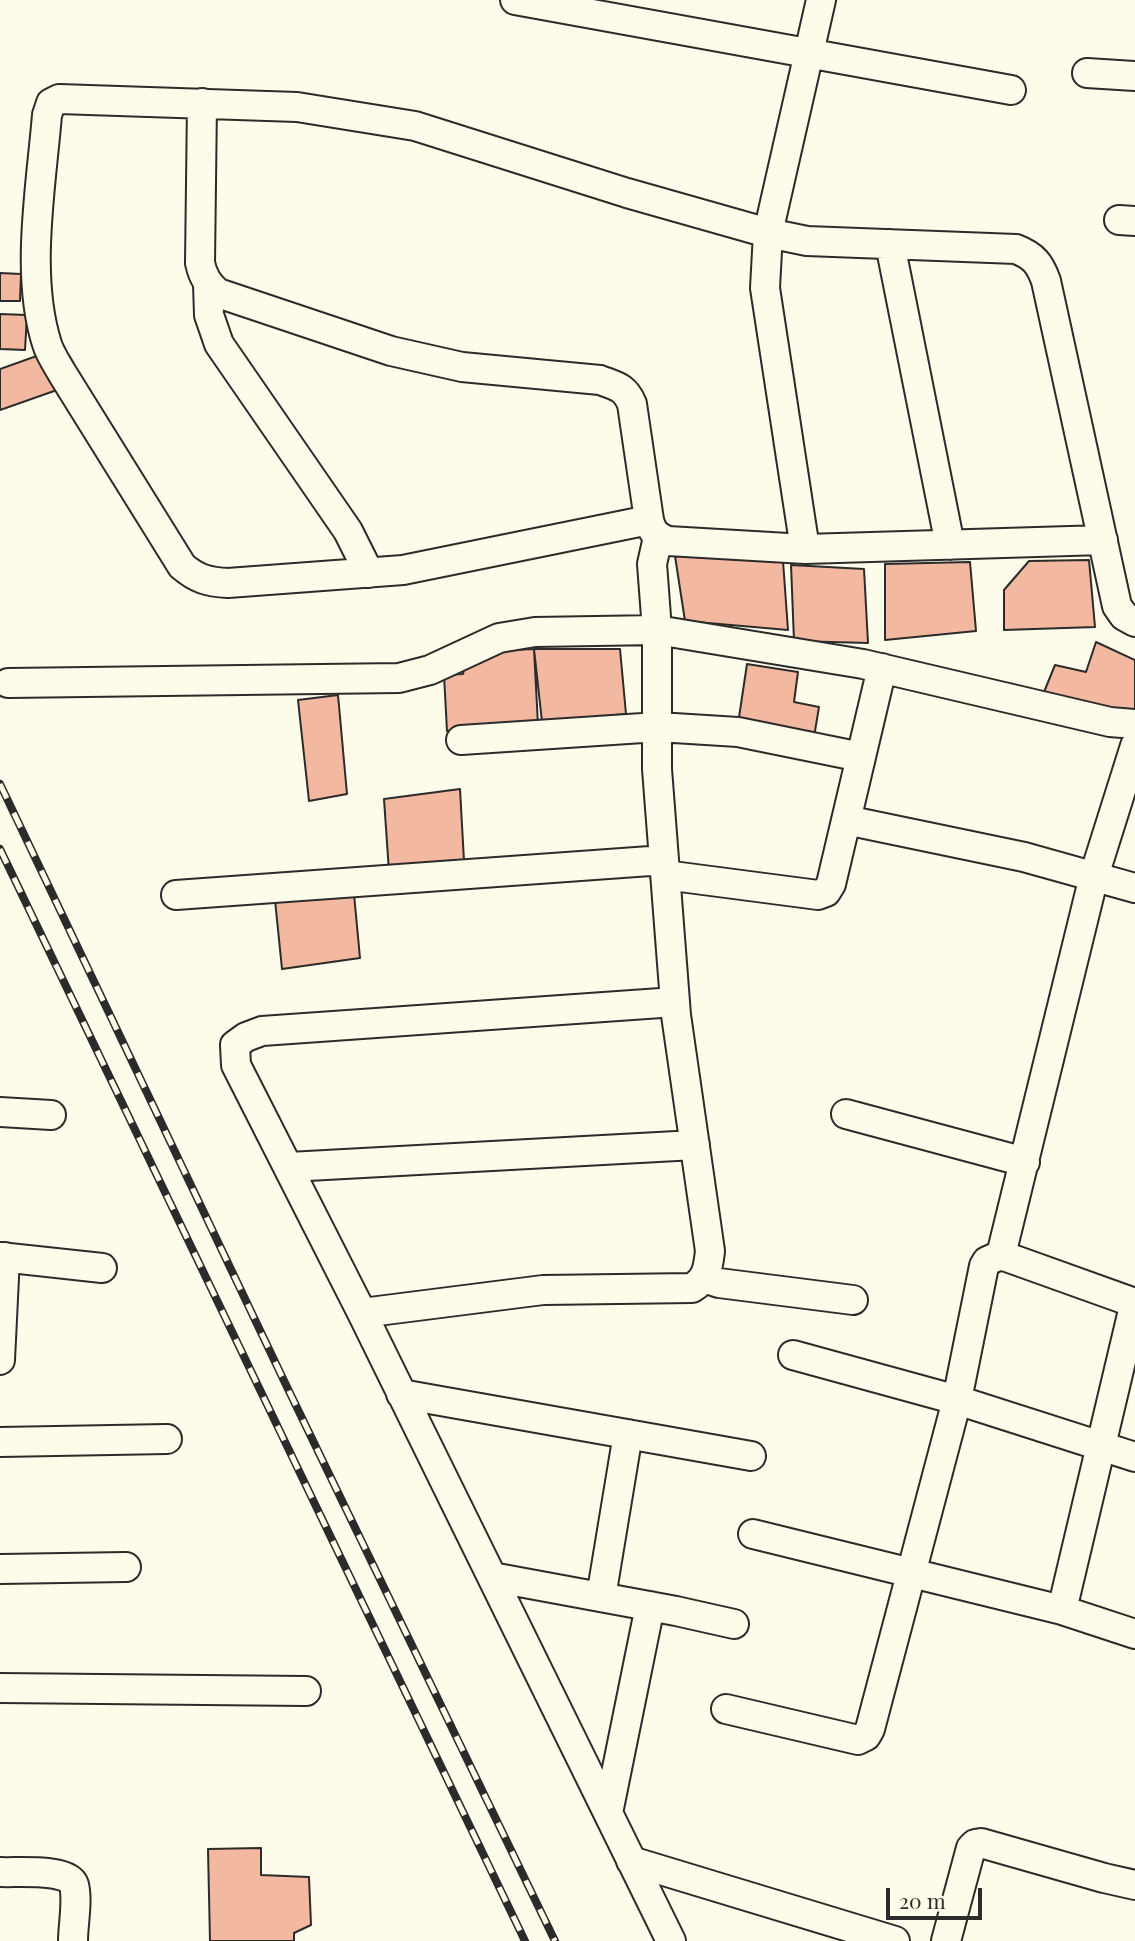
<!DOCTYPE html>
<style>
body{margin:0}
#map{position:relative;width:1135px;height:1941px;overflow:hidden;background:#fdfbea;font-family:"Playfair Display",serif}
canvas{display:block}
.scale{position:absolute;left:886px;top:1888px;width:96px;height:32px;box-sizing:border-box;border:4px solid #2b2b2b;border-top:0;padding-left:9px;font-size:21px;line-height:24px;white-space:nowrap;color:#2b2b2b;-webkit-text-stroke:5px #fdfbea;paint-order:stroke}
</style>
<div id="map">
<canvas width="1135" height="1941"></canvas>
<div class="scale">20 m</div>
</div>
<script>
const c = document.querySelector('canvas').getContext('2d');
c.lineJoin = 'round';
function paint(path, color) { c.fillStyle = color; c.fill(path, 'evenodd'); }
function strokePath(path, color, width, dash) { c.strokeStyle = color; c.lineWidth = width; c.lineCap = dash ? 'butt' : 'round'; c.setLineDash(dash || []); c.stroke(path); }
const building = new Path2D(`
 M0 273 21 274 20 301H0Z
 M0 314 27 315 25 350 0 349Z
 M45 353 57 390 0 410V369Z
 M675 556 783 561 788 630 685 621Z
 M1089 560 1095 627 1004 630V590L1029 561Z
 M970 562 976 631 885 640V564Z
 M791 565 864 569 868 643 794 641Z
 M1096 642 1135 660V713L1042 697 1055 665 1086 672Z
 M534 649 538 725 447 731 444 675 463 674 465 665 480 663 489 651Z
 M534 649H620L626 714 542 722Z
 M747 664 798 672 794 702 819 707 814 737 738 724Z
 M338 695 347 794 309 801 298 700Z
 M460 789 464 861 389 872 384 799Z
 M354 894 360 958 282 969 275 900Z
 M261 1848V1875L309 1877 311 1925 294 1933V1941H210L208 1849Z`);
paint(building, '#f2b8a0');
strokePath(building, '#2b2b2b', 2);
const minor = new Path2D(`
 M515 0 1011 90
 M1087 73 1135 76
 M202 103 200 263C203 277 208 284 218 293L391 351 462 367 600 380C616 386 625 387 632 404L649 520C652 532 656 536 668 541L805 549 1103 540
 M1119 220 1135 221
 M890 244 950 545
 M208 284 209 315 219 344 348 531 369 573
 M649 520 403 570 228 583C208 582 197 579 182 566L62 373C57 364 50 354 47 344 25 275 41 187 47 115L51 103 59 99 297 107 415 126 627 193 768 233 807 241 1016 249C1034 256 1040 264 1046 281L1117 606 1124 616 1135 622
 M805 549 765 288 768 233 821 0
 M8 683 399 678 430 670 499 638 535 632 657 630 863 664 1110 722 1135 724
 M461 740 658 727 738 732 861 757
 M846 820 1024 857 1135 888
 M665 875 818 895 826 892 831 884 882 668
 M176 895 664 860
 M0 1112 51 1115
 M846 1114 1025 1162
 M289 1167 695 1145
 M1001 1255 1135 1303
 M0 1257 102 1268
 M704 1278 719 1283 853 1300
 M362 1313 543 1290 692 1288C707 1279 708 1268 710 1251L676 1015 657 769V630L652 564 658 537
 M793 1355 957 1400 1135 1457
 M0 1360 5 1257
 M401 1394 751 1456
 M0 1442 167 1439
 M753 1534 1062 1610 1135 1634
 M0 1569 126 1567
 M492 1577 676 1611 734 1624
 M601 1597 628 1434
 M1062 1610 1135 1302
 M0 1688 306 1691
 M726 1709 858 1740 866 1736 870 1729 957 1400 984 1266 987 1261 1001 1255 1094 876 1135 746
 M608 1813 650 1606
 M631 1861 895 1941
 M0 1872C16 1873 69 1868 74 1885 78 1901 73 1924 73 1941
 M671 1941 362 1313 236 1065 235 1045 246 1037 262 1031 675 1002
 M946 1941 971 1848 975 1844 981 1843 1104 1878 1135 1885`);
strokePath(minor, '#2b2b2b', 32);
strokePath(minor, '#fdfbea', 28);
const rail = new Path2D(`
 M0 784 287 1387 555 1941
 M0 849 525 1941`);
strokePath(rail, '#2b2b2b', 8);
strokePath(rail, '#fdfbea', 5, [16]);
</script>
